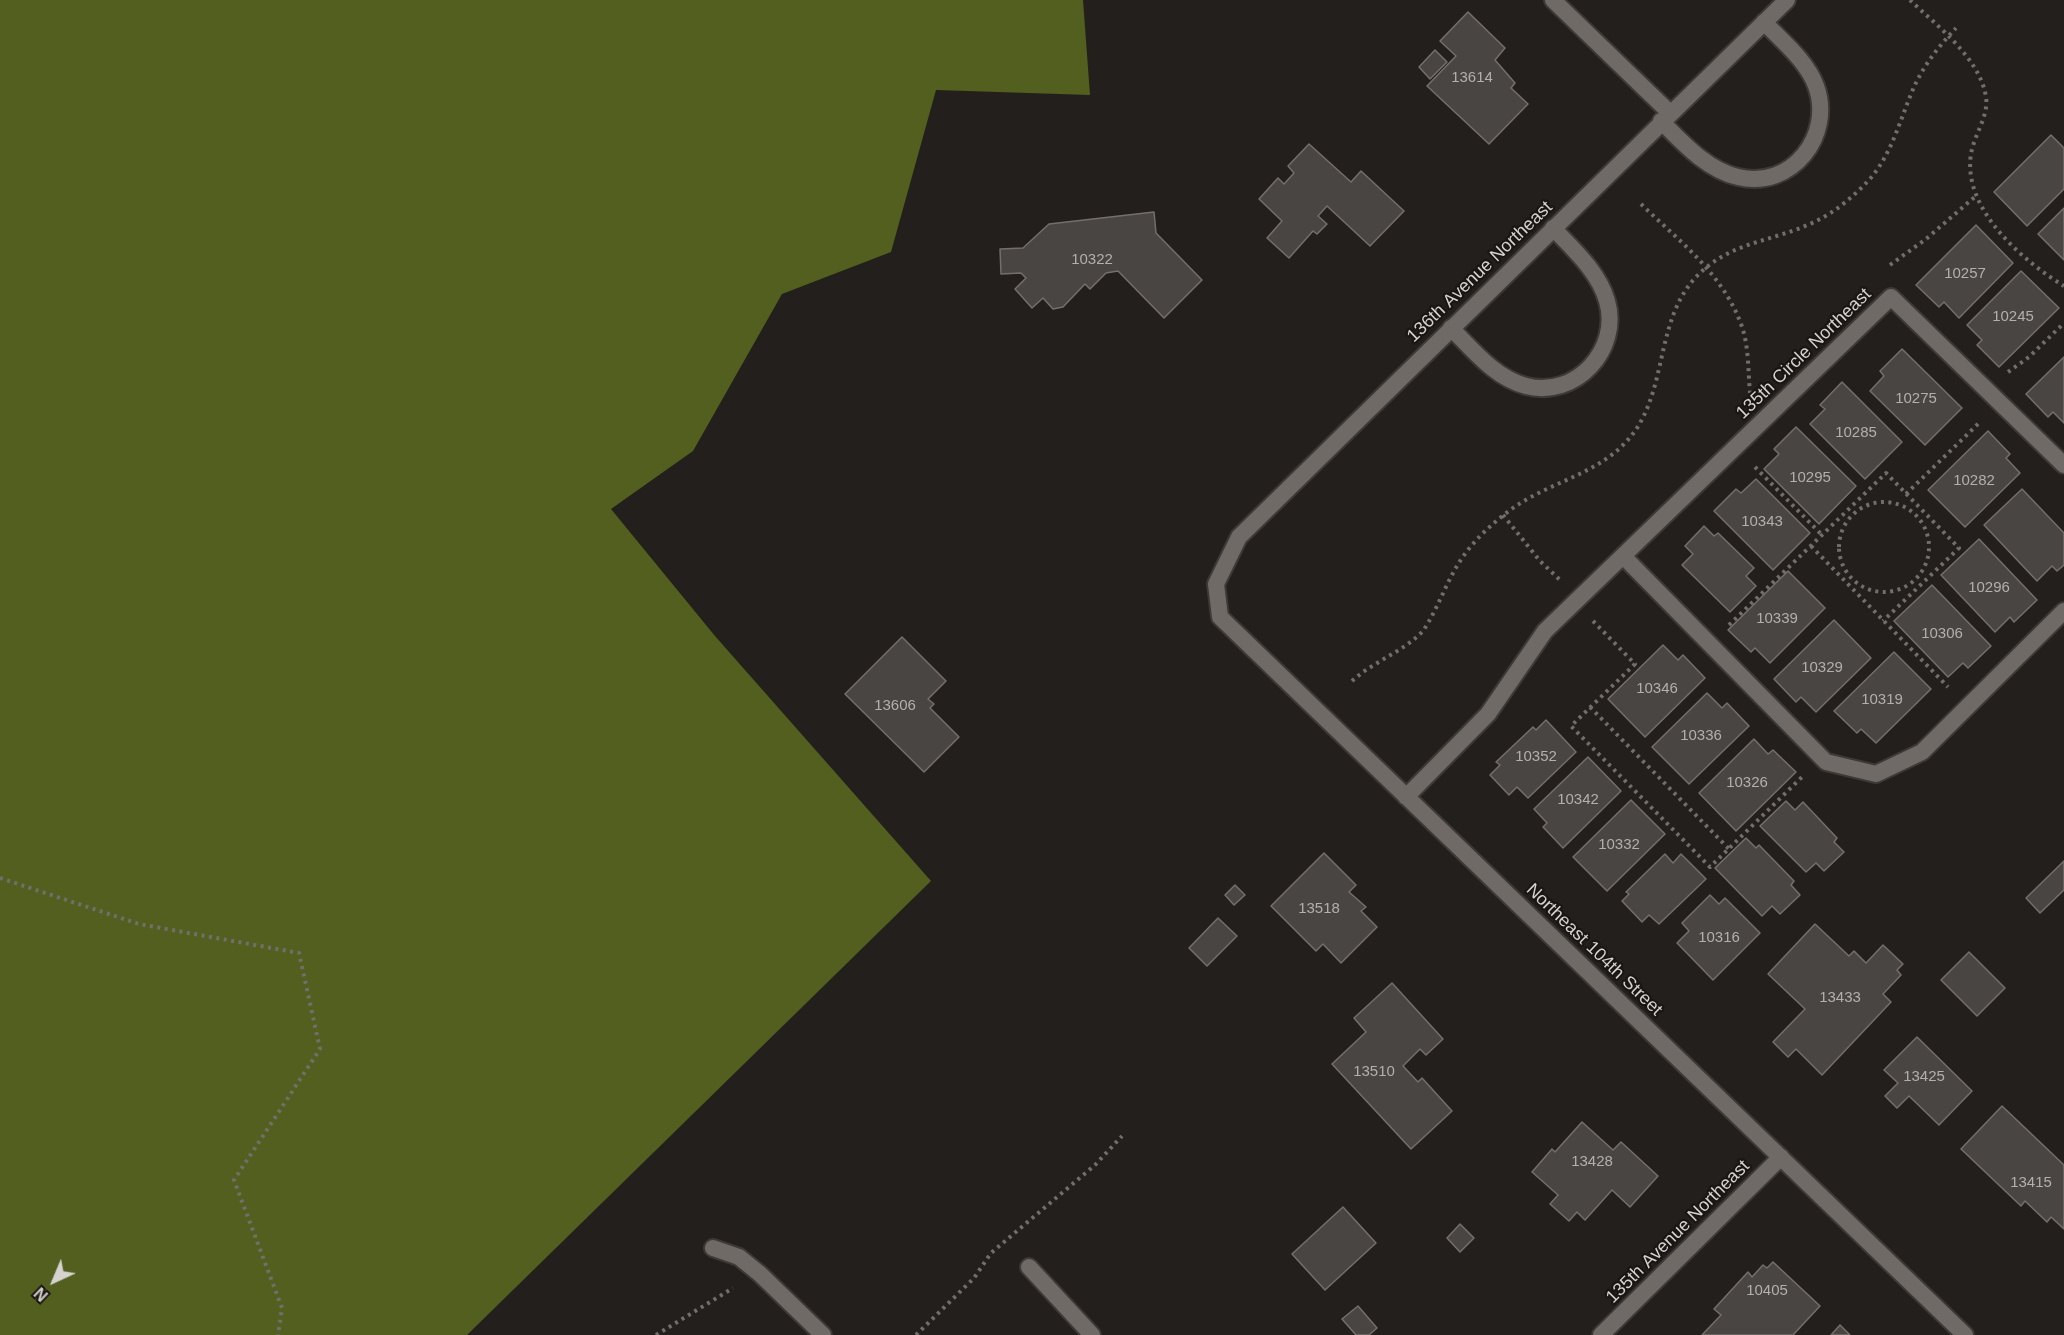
<!DOCTYPE html>
<style>
body{margin:0}
#map{position:relative;width:2064px;height:1335px;overflow:hidden;background:#231f1c;font-family:Helvetica,sans-serif}
canvas{display:block}
.north{position:absolute;left:24px;top:1251px;width:60px;height:60px;-webkit-text-stroke:4px #1a1613;paint-order:stroke;rotate:224deg;font-size:16px;font-weight:700;line-height:24px;text-align:center;color:#d5d2d0}
.north::after{content:'';display:block;margin:auto;width:21px;height:27px;background:#d5d2d0;clip-path:polygon(50% 0,100% 100%,50% 72%,0 100%)}
</style>
<div id="map">
<canvas width="2064" height="1335"></canvas>
<div class="north">N</div>
</div>
<script>
const c = document.querySelector('canvas').getContext('2d');
c.lineJoin = 'round';
function paint(path, color) { c.fillStyle = color; c.fill(path, 'evenodd'); }
function strokePath(path, color, width, dash) { c.strokeStyle = color; c.lineWidth = width; c.lineCap = dash ? 'butt' : 'round'; c.setLineDash(dash || []); c.stroke(path); }
function label(font, color, halo, rows, align = 'center') {
  c.font = font + ' Helvetica,sans-serif'; c.lineWidth = 4.5; c.setLineDash([]); c.textBaseline = 'middle'; c.strokeStyle = halo; c.fillStyle = color; for (const [text, x, y, turn = 0] of rows) {
    c.save(); c.translate(x, y); c.rotate((+turn || 0) * Math.PI / 180); c.textAlign = isNaN(turn) ? turn : align; if (halo) c.strokeText(text, 0, 0); c.fillText(text, 0, 0); c.restore();
  }
}
paint(new Path2D(`
 M0 0H1083L1090 95 936 90 891 252 782 294 693 451 611 509 715 636 931 881 467 1335H0Z`), '#525f1e');
const building = new Path2D(`
 M1468 12 1505 48 1495 60 1515 83 1511 88 1528 104 1489 144 1427 86 1456 56 1440 41Z
 M1435 50 1447 62 1430 79 1419 67Z
 M2051 135 2064 148V189L2027 226 1994 192Z
 M1309 144 1351 182 1361 171 1404 211 1370 246 1327 206 1318 216 1327 224 1317 234 1313 231 1289 258 1267 238 1282 221 1259 199 1278 178 1284 184 1294 173 1288 166Z
 M2064 208V260L2038 234Z
 M1154 212 1156 233 1202 280 1164 318 1118 271 1106 273 1090 289 1085 284 1063 307 1053 309 1043 298 1032 308 1015 289 1026 278 1021 273 1001 274 1000 249 1023 248 1049 224Z
 M1976 225 2013 263 1959 318 1944 302 1939 307 1916 285Z
 M2021 271 2059 308 1999 367 1977 345 1982 340 1967 325Z
 M1902 349 1962 408 1925 445 1870 391 1884 376 1880 371Z
 M2064 357V423L2053 412 2048 417 2026 394Z
 M1842 382 1902 442 1865 479 1810 424 1825 409 1820 405Z
 M1796 427 1856 486 1819 524 1764 469 1779 454 1774 449Z
 M1988 431 2010 454 2006 458 2020 473 1965 527 1928 490Z
 M1756 479 1810 533 1773 570 1714 511 1736 489 1741 493Z
 M2022 489 2064 533V565L2057 571 2052 566 2037 581 1984 525Z
 M1704 526 1714 536 1718 533 1754 568 1746 576 1756 586 1730 612 1682 565 1693 554 1685 546Z
 M1979 539 2037 600 2014 622 2010 617 1995 632 1941 575Z
 M1788 571 1825 608 1770 663 1755 648 1751 652 1728 630Z
 M1932 585 1991 646 1968 668 1963 663 1948 677 1894 621Z
 M1834 620 1871 658 1816 712 1801 697 1796 702 1774 679Z
 M902 637 946 681 928 699 934 704 930 708 959 737 924 772 845 694Z
 M1663 645 1678 660 1683 655 1705 678 1645 737 1608 699Z
 M1894 652 1931 689 1876 743 1861 729 1857 733 1834 711Z
 M1707 693 1722 708 1727 703 1749 726 1689 784 1652 747Z
 M1546 720 1576 752 1528 798 1517 787 1509 795 1490 775 1500 765 1496 762 1533 727 1536 730Z
 M1754 739 1768 754 1773 750 1796 772 1736 831 1699 793Z
 M1588 757 1621 791 1563 848 1543 827 1547 823 1534 809Z
 M1631 800 1665 834 1607 891 1573 857Z
 M1786 801 1795 810 1803 802 1837 838 1834 842 1844 852 1824 871 1816 863 1806 872 1760 826Z
 M1746 838 1756 848 1759 845 1794 881 1791 885 1800 895 1780 914 1772 906 1762 916 1715 868Z
 M1324 853 1356 885 1349 892 1366 907 1361 911 1377 927 1341 963 1323 944 1316 951 1271 906Z
 M1665 854 1673 863 1681 854 1706 879 1659 924 1649 915 1642 922 1622 901 1629 894 1626 892Z
 M2064 861V890L2040 913 2026 898Z
 M1235 885 1245 895 1234 905 1225 895Z
 M1710 895 1719 904 1725 898 1760 933 1713 980 1677 943 1689 931 1682 923Z
 M1218 918 1237 936 1207 966 1189 948Z
 M1815 924 1849 956 1854 951 1866 963 1883 945 1903 964 1897 970 1901 975 1883 994 1891 1002 1822 1075 1796 1049 1788 1057 1773 1042 1805 1009 1768 974Z
 M1969 952 2005 988 1977 1016 1941 980Z
 M1392 983 1443 1039 1426 1055 1420 1049 1403 1066 1418 1082 1422 1078 1452 1111 1411 1149 1332 1064 1366 1032 1354 1018Z
 M1917 1037 1972 1091 1939 1125 1909 1096 1897 1108 1885 1096 1898 1083 1884 1070Z
 M2002 1106 2064 1165V1229L2051 1217 2047 1222 2025 1201 2021 1206 1961 1149Z
 M1582 1122 1613 1150 1621 1142 1658 1176 1630 1207 1612 1190 1585 1220 1577 1212 1569 1221 1550 1204 1558 1195 1532 1172 1552 1149 1555 1152Z
 M1343 1207 1376 1243 1325 1290 1292 1254Z
 M1460 1224 1474 1238 1460 1252 1447 1238Z
 M1773 1262 1820 1306 1793 1335H1702L1721 1315 1714 1309 1748 1272 1752 1277 1763 1265 1767 1268Z
 M1358 1306 1377 1328 1369 1335H1356L1342 1319Z
 M1840 1325 1850 1335H1831Z`);
paint(building, '#494542');
strokePath(building, '#756f6c', 1.5);
const service = new Path2D(`
 M1661 121C1683 143 1707 170 1738 177 1792 190 1834 135 1816 86 1807 61 1782 41 1764 22
 M1451 328C1473 350 1495 378 1526 386 1576 399 1621 349 1607 301 1599 272 1573 249 1553 228
 M713 1248 739 1257 760 1274 823 1335`);
const minor = new Path2D(`
 M1553 0 1670 113
 M1787 0 1239 537 1216 584 1220 617 1965 1335
 M1623 556 1826 762 1876 774 1922 752 2064 611
 M1406 797 1488 714 1545 631 1891 297 2064 465
 M1029 1267 1092 1335
 M1601 1335 1781 1157`);
strokePath(service, '#3c3937', 20);
strokePath(minor, '#3c3937', 20);
strokePath(new Path2D(`
 M1910 0C1937 26 1980 58 1986 97 1989 116 1974 135 1971 154 1962 209 2023 261 2064 286
 M1641 204C1679 241 1722 273 1741 324 1749 345 1748 371 1750 393
 M1890 265 1926 239 1977 195
 M2008 372 2029 357 2064 323
 M1755 467 1822 535
 M1906 494 1980 422
 M1839 547a45 45 0 1 1 90 0a45 45 0 1 1-90 0Z
 M1503 515 1540 561 1560 580
 M1811 546 1948 687
 M1593 621 1635 664 1571 726 1710 867 1802 777
 M1729 625 1886 473 1959 548 1883 621
 M1352 681C1374 661 1403 652 1423 631 1435 613 1442 594 1452 575 1465 549 1486 528 1509 511 1551 479 1606 475 1637 428 1667 381 1657 319 1696 277 1730 241 1773 242 1814 222 1834 213 1853 197 1868 181 1892 155 1900 119 1914 87 1924 65 1939 46 1956 28
 M1590 707 1729 849
 M0 878 139 924 299 953 320 1049 234 1180 282 1308 278 1335
 M656 1335 733 1288
 M916 1335 974 1278 991 1253 1095 1165 1122 1136`), '#726e6c', 4, [3, 4.5]);
strokePath(service, '#706a67', 16);
strokePath(minor, '#706a67', 16);
label('15px', '#b2afac', null, [
 ["13614",1472,78],
 ["10322",1092,260],
 ["10257",1965,274],
 ["10245",2013,317],
 ["10275",1916,399],
 ["10285",1856,433],
 ["10295",1810,478],
 ["10282",1974,481],
 ["10343",1762,522],
 ["10296",1989,588],
 ["10339",1777,619],
 ["10306",1942,634],
 ["10329",1822,668],
 ["10346",1657,689],
 ["10319",1882,700],
 ["13606",895,706],
 ["10336",1701,736],
 ["10352",1536,757],
 ["10326",1747,783],
 ["10342",1578,800],
 ["10332",1619,845],
 ["13518",1319,909],
 ["10316",1719,938],
 ["13433",1840,998],
 ["13510",1374,1072],
 ["13425",1924,1077],
 ["13428",1592,1162],
 ["13415",2031,1183],
 ["10405",1767,1291]
]);
label('18px', '#d5d2d0', '#1a1613', [
 ["136th Avenue Northeast",1480,272,-44],
 ["135th Circle Northeast",1804,354,-44],
 ["Northeast 104th Street",1594,950,44],
 ["135th Avenue Northeast",1678,1232,-45]
]);
</script>
